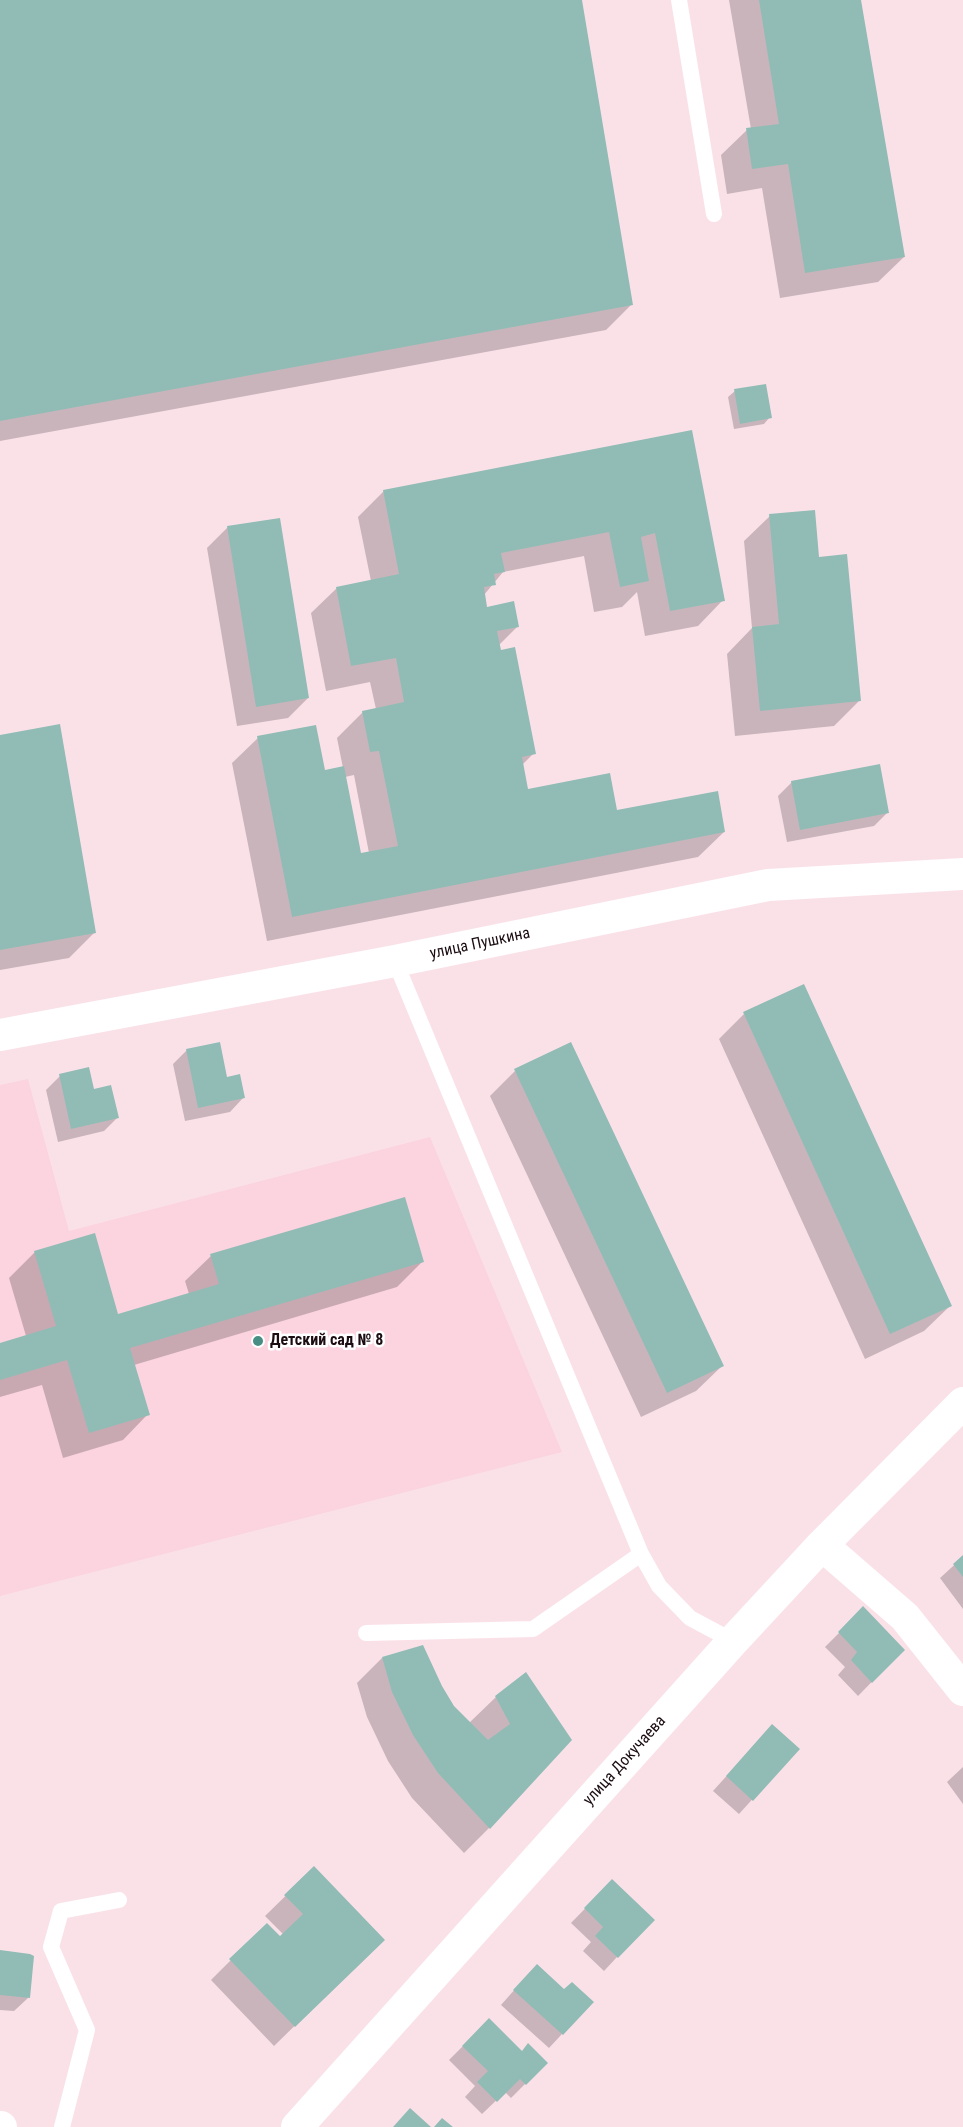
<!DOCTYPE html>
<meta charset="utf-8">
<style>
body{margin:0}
canvas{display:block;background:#fae1e8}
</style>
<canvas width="963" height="2127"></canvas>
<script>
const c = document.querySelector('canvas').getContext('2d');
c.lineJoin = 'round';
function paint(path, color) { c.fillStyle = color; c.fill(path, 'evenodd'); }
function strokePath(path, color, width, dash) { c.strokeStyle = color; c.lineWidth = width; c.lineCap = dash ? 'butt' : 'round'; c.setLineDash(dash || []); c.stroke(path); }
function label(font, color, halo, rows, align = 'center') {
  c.font = font + ' "Roboto Condensed",sans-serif'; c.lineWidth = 5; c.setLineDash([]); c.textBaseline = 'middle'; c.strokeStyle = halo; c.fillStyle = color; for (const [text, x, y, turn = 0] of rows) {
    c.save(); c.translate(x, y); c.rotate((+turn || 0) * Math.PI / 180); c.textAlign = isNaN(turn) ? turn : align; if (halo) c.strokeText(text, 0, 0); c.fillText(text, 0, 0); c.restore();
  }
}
paint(new Path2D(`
 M28 1079 69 1231 430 1137 562 1452 0 1596V1085Z`), '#fbd4df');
paint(new Path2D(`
 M0 0H580L631 305 606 330 0 441Z
 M729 0H859L904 257 878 282 780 298 762 188 727 194 721 155 747 130 751 129Z
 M735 391 770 417 764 424 734 429 728 397Z
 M691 432 723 600 698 626 645 636 637 592 622 607 594 612 584 556 503 572 484 595 486 608 517 627 498 646 534 753 522 765 527 791 616 812 724 832 698 857 267 941 232 763 258 738 324 772 343 768 337 738 363 712 376 709 370 682 326 691 311 613 337 588 371 581 358 517 384 491ZM354 775 369 853 360 854 345 777Z
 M770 516 818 558 860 700 834 726 735 736 727 654 752 628 744 541Z
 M228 527 308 698 288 718 237 726 207 548Z
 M0 736 95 932 69 958 0 970Z
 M792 782 888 812 874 826 787 842 778 796Z
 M744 1014 950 1306 924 1331 865 1359 719 1039Z
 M187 1050 226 1079 243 1098 230 1112 185 1121 173 1064Z
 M515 1071 722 1366 696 1391 641 1417 490 1096Z
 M60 1076 93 1091 117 1118 104 1131 58 1142 46 1090Z
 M35 1252 117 1316 189 1294 185 1281 211 1256 422 1262 397 1287 134 1365 148 1414 123 1440 63 1458 42 1385 0 1397V1344L26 1336 9 1278Z
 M963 1557V1609L940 1578Z
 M863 1609 903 1650 858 1696 838 1675 845 1667 825 1647Z
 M382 1658 441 1687 453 1707 469 1723 496 1697 526 1674 489 1828 464 1853 412 1798 388 1761 367 1717 357 1683Z
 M759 1740 798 1749 739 1814 713 1791Z
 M963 1767V1804L947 1782Z
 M314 1868 363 1959 274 2046 211 1980 231 1960 280 1939 284 1935 265 1916Z
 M612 1881 617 1957 604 1971 583 1951 591 1942 571 1923Z
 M0 1951 28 1998 14 2011 0 2010Z
 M524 1979 562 2034 549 2048 501 2005Z
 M489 2020 521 2052 546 2063 511 2098 505 2092 482 2114 465 2097 475 2086 449 2060Z`), '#0003');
paint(new Path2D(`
 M0 0H582L633 305 0 421Z
 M759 0H861L905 257 805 273 788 164 752 169 746 128 779 124Z
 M766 384 772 418 740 424 734 389Z
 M692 430 725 601 670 611 655 533 641 537 649 581 620 587 609 532 501 553 505 572 494 574 496 585 484 587 487 607 514 601 519 627 497 631 501 650 515 647 536 754 522 757 528 789 610 773 617 810 718 791 725 832 292 917 257 736 316 725 325 770 344 766 361 853 398 846 379 751 370 752 362 711 404 702 396 658 351 666 336 587 399 574 383 490Z
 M815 510 819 557 847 554 861 701 760 711 752 627 779 624 769 514Z
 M280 518 309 698 256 707 227 526Z
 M60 724 96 933 0 950V735Z
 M880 764 889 813 800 830 791 781Z
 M804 984 952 1306 890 1334 743 1012Z
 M220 1042 227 1077 240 1074 245 1098 198 1108 186 1049Z
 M571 1042 724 1366 667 1393 514 1069Z
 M89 1067 94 1089 111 1085 119 1118 71 1129 59 1074Z
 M405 1197 424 1262 130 1348 150 1415 89 1433 67 1360 0 1380V1343L56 1326 34 1251 95 1233 118 1314 219 1284 210 1254Z
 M963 1555V1577L953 1564Z
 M863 1606 905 1650 872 1683 851 1660 857 1652 838 1632Z
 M423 1645 442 1686 454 1706 488 1740 510 1724 495 1696 526 1672 572 1740 490 1829 438 1773 413 1735 392 1692 382 1657Z
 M772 1724 800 1749 753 1801 726 1776Z
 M314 1866 385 1940 295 2027 229 1959 267 1923 280 1936 303 1914 284 1895Z
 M612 1879 655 1920 618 1958 595 1936 603 1927 584 1908Z
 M0 1950 30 1954 34 1956 30 1998 0 1995Z
 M537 1964 564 1989 572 1982 594 2002 563 2035 513 1990Z
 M489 2018 522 2051 528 2043 548 2063 526 2085 520 2079 497 2102 477 2082 488 2071 462 2046Z
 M410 2108 431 2127H393Z
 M442 2118 453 2127H434Z`), '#91bcb5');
strokePath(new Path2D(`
 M679 0 714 214
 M395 961 641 1554 659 1586 690 1618 733 1641
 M366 1633 533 1629 641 1554
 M62 2127 87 2030 51 1947 61 1911 119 1900`), '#fff', 16);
strokePath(new Path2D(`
 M0 1035 395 961 768 885 963 874
 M822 1545 905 1617 963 1690
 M0 2127H1
 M297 2127 733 1641 822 1545 963 1403`), '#fff', 32);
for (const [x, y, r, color] of [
 [258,1341,6,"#498e84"]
]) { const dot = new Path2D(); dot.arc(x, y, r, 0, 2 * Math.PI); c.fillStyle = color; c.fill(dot); strokePath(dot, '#fff', 2); }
label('16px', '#1b0d11', '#fff', [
 ["улица Пушкина",480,944,-12],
 ["улица Докучаева",625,1761,-48]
]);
label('bold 16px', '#1b0d11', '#fff', [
 ["Детский сад № 8",270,1341]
], 'left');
</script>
